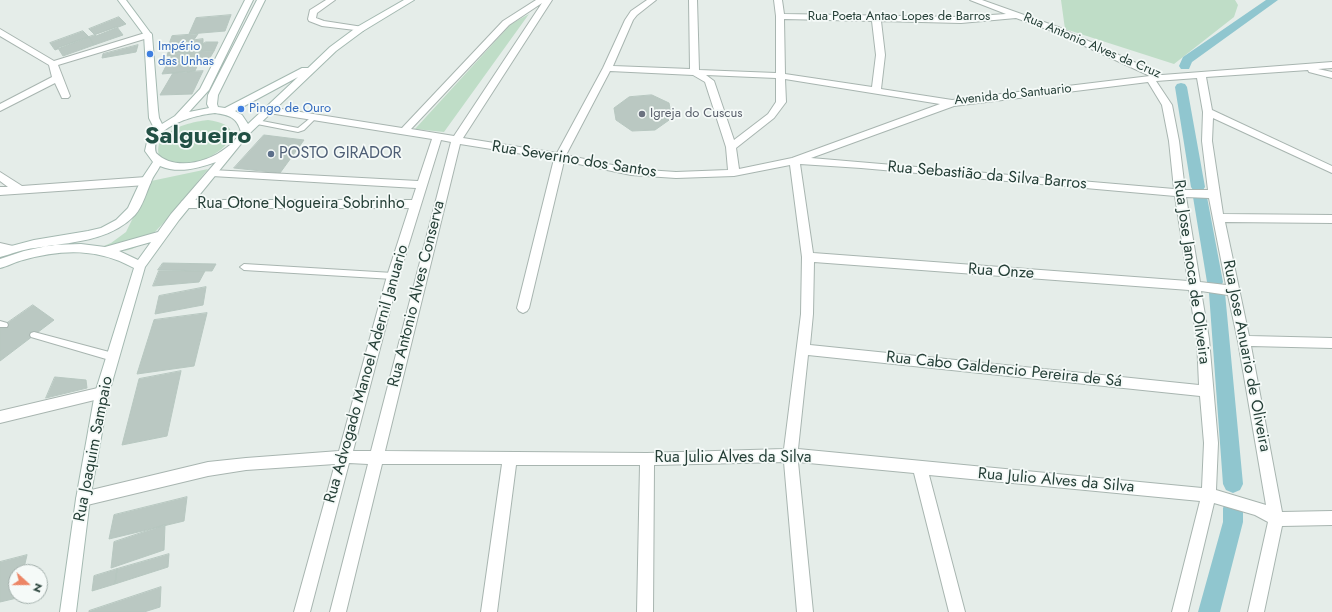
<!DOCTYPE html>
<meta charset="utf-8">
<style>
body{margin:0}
#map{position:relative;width:1332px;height:612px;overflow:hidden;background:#e5ede9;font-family:Jost,sans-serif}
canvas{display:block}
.north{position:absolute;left:8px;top:564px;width:40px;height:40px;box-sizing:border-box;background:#f5faf8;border:1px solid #a2afab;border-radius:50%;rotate:111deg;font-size:11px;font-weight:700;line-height:16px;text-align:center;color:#253f37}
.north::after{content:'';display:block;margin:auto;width:14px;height:18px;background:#ec8565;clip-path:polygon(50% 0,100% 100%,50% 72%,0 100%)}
</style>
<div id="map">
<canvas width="1332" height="612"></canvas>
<div class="north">N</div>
</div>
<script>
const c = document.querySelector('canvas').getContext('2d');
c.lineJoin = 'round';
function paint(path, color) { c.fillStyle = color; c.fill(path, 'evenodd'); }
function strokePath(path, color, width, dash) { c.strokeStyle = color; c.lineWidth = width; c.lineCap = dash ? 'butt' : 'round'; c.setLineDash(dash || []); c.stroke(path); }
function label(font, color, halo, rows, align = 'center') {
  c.font = font + ' Jost,sans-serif'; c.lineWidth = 3.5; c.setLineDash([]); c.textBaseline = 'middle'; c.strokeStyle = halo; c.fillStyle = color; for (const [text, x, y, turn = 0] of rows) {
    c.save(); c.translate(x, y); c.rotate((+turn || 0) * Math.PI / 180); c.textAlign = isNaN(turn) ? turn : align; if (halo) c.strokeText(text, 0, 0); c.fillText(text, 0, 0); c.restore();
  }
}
paint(new Path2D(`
 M1061 0H1235L1238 5 1234 17 1174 64 1065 29Z
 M529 14 444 132 415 129 511 24Z
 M208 120C262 127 210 166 180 165 174 165 166 160 160 158 150 132 188 122 208 120Z
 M208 169C192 188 153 242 132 249 118 253 105 252 92 251L111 243 126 232 151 181Z`), '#bfddc7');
paint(new Path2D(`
 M1266 0H1278L1192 62 1189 69H1181L1179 66 1183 57Z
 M1181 83 1185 84 1187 87 1205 187 1203 190 1198 192 1193 190 1191 187 1175 87 1177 84Z
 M1200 192 1205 194 1207 197 1223 282 1221 286 1218 287 1223 289 1225 293 1243 484 1240 490 1233 493 1226 490 1223 484 1209 293 1211 289 1214 288 1209 286 1207 282 1193 197 1195 194Z
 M1233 499 1240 501 1243 508V522L1220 612H1198L1223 522V508L1226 501Z`), '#90c6cf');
const building = new Path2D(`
 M231 15 225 31 189 34 196 18Z
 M119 17 126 24 96 36 89 29Z
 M117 27 123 35 94 45 89 37Z
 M83 31 89 37 55 50 50 43Z
 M198 34 193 41 169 44 172 36Z
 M89 37 94 45 63 56 58 48Z
 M203 39V44L167 48 168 44Z
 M206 42H218L214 51H201L203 44Z
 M203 44 201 51 167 56 169 49Z
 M138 45 136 52 102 58 103 54Z
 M214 51 208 61 168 63 172 54Z
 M199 62 195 71 162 74 167 64Z
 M203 71 192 94 160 95 173 73Z
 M652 95 669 103 672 118 655 130 632 131 616 120 614 108 629 97Z
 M264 135 304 140 280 173 234 168Z
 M163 263 216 264 212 271 158 270Z
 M159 271H205L199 282 153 286Z
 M206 287 203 305 155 314 159 296Z
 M33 305 54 320 0 361V328Z
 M207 313 194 366 137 374 154 320Z
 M181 371 167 436 122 445 139 379Z
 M55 377 86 380 87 388 46 398Z
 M187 497 184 521 109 539 114 515Z
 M165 525 164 550 111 568 114 542Z
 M169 554 168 567 115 584 117 569Z
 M27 555 23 572H16L17 598 0 602V562Z
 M117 569 115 584 92 591 94 576Z
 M161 587 160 607 144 612H89V611Z`);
paint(building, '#bac8c2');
strokePath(building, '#b7c7c0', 1);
const lane = new Path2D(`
 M314 115 316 116V118L304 130 298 132 257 124 254 122 257 120 298 128Z
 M244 264 393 273 397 276 393 279 244 270 240 267Z
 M0 321 7 323 8 325 7 327H0Z
 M34 332 113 353 116 355 117 357 116 359 113 361 31 337 30 335 31 333Z`);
const street = new Path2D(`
 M326 0H335L317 13 316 18 324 21 363 27 364 29 363 31 322 26 309 21 308 19 310 10Z
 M536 0H552L463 138 557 153 603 68 625 20 631 11 647 0H656L637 15 633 20 613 66 690 69 689 0H697L699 70 776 73V16L774 0H782L784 14 961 17 1006 14 970 0H982L1058 27 1162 75 1332 62V68L1318 69 1332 72V78L1309 72 1308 70 1206 77 1212 110 1332 166V173L1213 118 1212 141 1223 214 1332 215V223L1225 222 1249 336 1332 338V348L1251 346 1282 512 1332 511V525L1282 526 1264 612H1248L1268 522 1255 515 1214 503 1188 612H1172L1200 501 929 475 965 612H949L914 473 798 462 813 612H797L784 462 654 465 653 612H637L640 465H516L497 612H481L502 464H382L346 612H330L368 464 349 463 310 612H294L335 464 246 470 208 476 83 506 78 504 76 499 78 494 83 492 208 462 246 458 339 451 387 276 409 208H186L182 207 181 204 182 201 186 200H412L416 188 212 176 207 173 212 170 418 181 432 139 269 113 264 110 269 107 402 128 503 21ZM542 3 454 136 411 129 509 25ZM1016 18 1052 31 1150 76 952 100 881 89 885 55 881 21 961 23ZM784 19 872 21 876 55 872 87 785 74ZM610 71 693 75 705 82 726 147 728 170 676 172 631 169 566 155ZM706 75 776 78V102L768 114 734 140 714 81ZM1197 78 1203 112 1202 141 1208 190H1185L1179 141 1172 105 1156 81ZM785 79 940 104 792 158 739 169 736 148 774 118 786 102ZM1148 82 1162 105 1169 141 1174 189 811 158 954 106ZM441 140 451 142 371 451H353L399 276ZM460 144 554 159 517 308 519 311 523 313 527 311 529 308 564 161 631 175 676 178 734 176 790 165 802 257 801 314 784 449 647 453 385 451ZM800 164 861 168 1175 196 1188 281 813 253ZM1186 197 1209 198 1226 285 1200 282ZM814 262 1189 290 1197 339 1199 385 810 345 813 314ZM1201 291 1228 295 1238 341 1266 505 1216 490 1218 443 1209 339ZM808 355 1200 396 1204 443 1202 488 798 449Z
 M0 29 54 61 145 33H151L152 35 151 37 58 65 70 96 68 98H62L55 83 0 111V104L52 77 49 65 0 36Z
 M0 172 22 186 146 177 150 178 151 181 150 184 146 185 0 195V187H8L0 181Z
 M0 243 13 246 15 249 13 252 9 253 0 251Z
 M102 387 107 389 109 393 107 397 0 423V411Z`);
const secondary = new Path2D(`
 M118 0H126L152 35 158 110 159 118 162 124 175 116 200 89 245 0H253L209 90 189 112 209 108 207 104 208 95 257 0H265L218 95 217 104 218 107 225 108 302 68H308L330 47 357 27 404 0H414L363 31 336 51 249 134 179 220 145 267 109 393 90 499 76 612H60L76 499 95 393 134 268C98 248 62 249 23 260 15 262 8 266 0 268V259L24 251 52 245 81 244 105 247 158 232 171 214 216 162C198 168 179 174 160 166 157 172 153 176 151 182 146 193 143 206 135 215 109 242 70 242 35 248 23 249 12 254 0 257V249L34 240 88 231 101 228 116 220 128 208 141 180 153 162 145 151 147 142 155 130 149 118 144 35ZM298 77 248 124 242 115 235 111ZM215 113C229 115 237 117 241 132 237 138 232 144 226 148 207 163 174 171 156 153 149 126 196 115 215 113ZM151 242 138 260 119 251Z`);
strokePath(lane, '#a8b5b0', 2);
strokePath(street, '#a8b5b0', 2);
strokePath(secondary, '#a4b9b1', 2);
paint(lane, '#fff');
paint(street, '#fff');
paint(secondary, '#fff');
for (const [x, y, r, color] of [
 [150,54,4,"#3f7fe0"],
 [241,109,4,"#3f7fe0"],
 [642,114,4,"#6b7280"],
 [271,154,4,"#5c6f8a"]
]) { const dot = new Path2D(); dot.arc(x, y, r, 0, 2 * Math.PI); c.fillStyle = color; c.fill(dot); strokePath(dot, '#f5faf8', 1.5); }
label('13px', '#253f37', '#f5faf8', [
 ["Rua Poeta Antao Lopes de Barros",899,17],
 ["Rua Antonio Alves da Cruz",1092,46,23],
 ["Avenida do Santuario",1013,95,-6]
]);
label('13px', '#366cbe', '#f5faf8', [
 ["Império",158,47],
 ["das Unhas",158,62],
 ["Pingo de Ouro",249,109]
], 'left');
label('13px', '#5b616d', '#f5faf8', [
 ["Igreja do Cuscus",650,114]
], 'left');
label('16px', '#4e5e75', '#f5faf8', [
 ["POSTO GIRADOR",279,154]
], 'left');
label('16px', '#253f37', '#f5faf8', [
 ["Rua Severino dos Santos",574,160,9],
 ["Rua Sebastião da Silva Barros",987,176,5],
 ["Rua Otone Nogueira Sobrinho",301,204],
 ["Rua Onze",1001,272,4],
 ["Rua Jose Janoca de Oliveira",1191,272,82],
 ["Rua Antonio Alves Conserva",417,294,-76],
 ["Rua Jose Anuario de Oliveira",1246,356,79],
 ["Rua Cabo Galdencio Pereira de Sá",1004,370,6],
 ["Rua Advogado Manoel Adernil Januario",367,374,-74],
 ["Rua Joaquim Sampaio",94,449,-79],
 ["Rua Julio Alves da Silva",733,458],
 ["Rua Julio Alves da Silva",1056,481,5]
]);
label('bold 24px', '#215044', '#f5faf8', [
 ["Salgueiro",198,137]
]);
</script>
